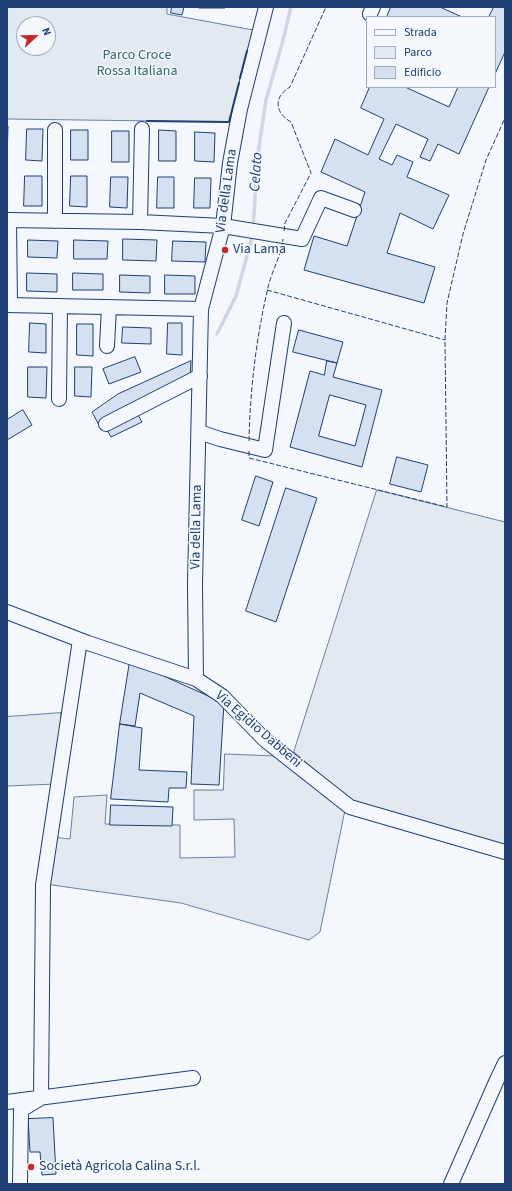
<!DOCTYPE html>
<meta charset="utf-8">
<style>
body{margin:0}
#map{position:relative;width:512px;height:1191px;overflow:hidden;background:#f4f7fb;font-family:"Source Sans 3",sans-serif}
canvas{display:block}
.frame{position:absolute;inset:0;border:8px solid #1d3f73;pointer-events:none}
.legend{position:absolute;left:366px;top:16px;width:130px;height:72px;box-sizing:border-box;background:#f4f7fb;border:1px solid #9eadc5;margin:0;padding:5px 7px;list-style:none;font-size:12px;color:#1d3f73}
.legend li{display:flex;align-items:center;gap:8px;height:20px}
.legend b{width:20px;border:1px solid #9eadc5}
.north{position:absolute;left:16px;top:16px;width:40px;height:40px;box-sizing:border-box;background:#f4f7fb;border:1px solid #9eadc5;border-radius:50%;rotate:68deg;font-size:11px;font-weight:700;line-height:16px;text-align:center;color:#1d3f73}
.north::after{content:'';display:block;margin:auto;width:14px;height:18px;background:#c62828;clip-path:polygon(50% 0,100% 100%,50% 72%,0 100%)}
</style>
<div id="map">
<canvas width="512" height="1191"></canvas>
<div class="frame"></div>
<ul class="legend">
<li><b style="height:5px;background:#f4f7fb"></b>Strada</li>
<li><b style="height:11px;background:#e3e9f0"></b>Parco</li>
<li><b style="height:11px;background:#d5e0f0"></b>Edificio</li>
</ul>
<div class="north">N</div>
</div>
<script>
const c = document.querySelector('canvas').getContext('2d');
c.lineJoin = 'round';
function paint(path, color) { c.fillStyle = color; c.fill(path, 'evenodd'); }
function strokePath(path, color, width, dash) { c.strokeStyle = color; c.lineWidth = width; c.lineCap = dash ? 'butt' : 'round'; c.setLineDash(dash || []); c.stroke(path); }
function label(font, color, halo, rows, align = 'center') {
  c.font = font + ' "Source Sans 3",sans-serif'; c.lineWidth = 3; c.setLineDash([]); c.textBaseline = 'middle'; c.strokeStyle = halo; c.fillStyle = color; for (const [text, x, y, turn = 0] of rows) {
    c.save(); c.translate(x, y); c.rotate((+turn || 0) * Math.PI / 180); c.textAlign = isNaN(turn) ? turn : align; if (halo) c.strokeText(text, 0, 0); c.fillText(text, 0, 0); c.restore();
  }
}
const green = new Path2D(`
 M7 7H167V14L253 30 229 122 7 119ZM24 24H48V48H24Z
 M377 490 505 522V846L358 804 330 783 294 752Z
 M61 713 56 784 7 786V717Z
 M225 754 275 756 345 810 320 932 309 940 181 903 45 884 53 837 70 839 74 797 107 795 105 824 180 825V858L235 857 234 819 194 820V790H223Z`);
paint(green, '#e3e9f0');
strokePath(green, '#687fa3', 1);
strokePath(new Path2D(`
 M253 228 258 154 266 100 282 44 291 7
 M217 334 236 296 253 234`), '#cfd7e4', 3.5);
const building = new Path2D(`
 M172 7H184L182 15 171 13Z
 M199 7H225V8H199Z
 M391 7H440L462 17H387Z
 M494 7H505V52L495 74V17H489Z
 M370 87H405L449 107 458 87H489L459 154 438 144 430 161 420 157 428 139 396 124 379 159 392 165 397 155 413 162 407 177 449 195 433 229 400 213 387 253 435 267 424 303 304 270 314 236 347 246 365 192 321 172 335 139 368 155 384 119 361 108Z
 M7 126H8L7 160Z
 M27 129H43L42 161 26 160Z
 M71 130H88V160H71Z
 M159 130 176 131V161H159Z
 M112 131H129V162H112Z
 M195 132 215 133 214 162 195 161Z
 M25 176H42V206H24Z
 M71 176H87V207L70 206Z
 M111 177H128L127 208 110 207Z
 M158 177H174V208H157Z
 M195 178H211L210 208H194Z
 M123 239 157 240 156 261 123 260Z
 M28 240 58 241 57 258 28 257Z
 M74 240 108 241 107 259H74Z
 M173 241 206 242 205 262 172 261Z
 M27 273 57 274V292L27 291Z
 M73 273 103 274V290H73Z
 M120 275 150 276V293L120 292Z
 M165 275 195 276V294H165Z
 M30 323 46 324V353L29 352Z
 M168 323H182V355L167 354Z
 M77 324H93V356L77 355Z
 M123 327 151 328V344L122 343Z
 M299 330 343 342 337 363 293 352Z
 M135 357 141 372 109 384 103 369Z
 M191 361 190 380 100 427 92 412 118 394Z
 M327 361 337 363 333 377 382 390 362 467 290 447 310 371 324 375ZM330 395 366 405 355 446 319 436Z
 M28 367H47L46 398 28 397Z
 M75 367H92L91 397 75 396Z
 M23 410 32 425 7 440V420Z
 M138 415 142 422 111 437 107 430Z
 M397 457 428 465 421 492 390 484Z
 M256 476 273 482 259 526 242 520Z
 M286 488 317 498 276 622 246 611Z
 M130 661 224 703 219 785 191 784 194 716 140 693 135 726 120 724Z
 M120 724 142 728 139 770 187 772 186 788H169L168 802 111 799Z
 M111 805 173 807 172 826 110 825Z
 M53 1118 56 1174 42 1175 40 1152H30L28 1119Z`);
paint(building, '#d5e0f0');
strokePath(building, '#1d3f73', 1);
const minor = new Path2D(`
 M370 14 373 7
 M7 220 140 222 223 226 302 239 321 198 354 210
 M9 220 10 305
 M55 221V130
 M140 222 142 129
 M7 305 201 309
 M107 346 109 307
 M59 399 60 306
 M106 424 200 376
 M199 432 220 439 265 450 284 323
 M7 612 88 643 196 679 222 696 265 740 350 807 505 852
 M196 679 195 584 201 309 223 226 230 163 240 109 266 7
 M7 1102 193 1078
 M20 1184 21 1110 41 1098 43 885 80 640
 M451 1184 496 1082 505 1063`);
strokePath(minor, '#1d3f73', 16);
strokePath(minor, '#f4f7fb', 14);
strokePath(new Path2D(`
 M284 231 285 223 311 173 291 122C275 113 273 97 290 87L326 7
 M267 290 445 340
 M249 441C250 391 256 340 267 292 270 274 281 257 283 239
 M249 451V458L447 507 445 340 447 303 463 234 486 160 505 118`), '#1d3f73', 1, [5, 2]);
strokePath(new Path2D(`
 M240 78 247 51
 M147 121 229 122 239 83`), '#1d3f73', 2);
for (const [x, y, r, color] of [
 [225,250,4,"#c62828"],
 [31,1167,4,"#c62828"]
]) { const dot = new Path2D(); dot.arc(x, y, r, 0, 2 * Math.PI); c.fillStyle = color; c.fill(dot); strokePath(dot, '#f4f7fb', 1.5); }
label('14px', '#2c6c60', '#f4f7fb', [
 ["Parco Croce",137,56],
 ["Rossa Italiana",137,72]
]);
label('14px', '#1d3f73', '#f4f7fb', [
 ["Via della Lama",227,191,-82],
 ["Via della Lama",197,527,-89],
 ["Via Egidio Dabbeni",258,730,41]
]);
label('14px', '#1d3f73', '#f4f7fb', [
 ["Via Lama",233,250],
 ["Società Agricola Calina S.r.l.",39,1167]
], 'left');
label('italic 15px', '#1d3f73', '#f4f7fb', [
 ["Celato",257,172,-86]
]);
</script>
